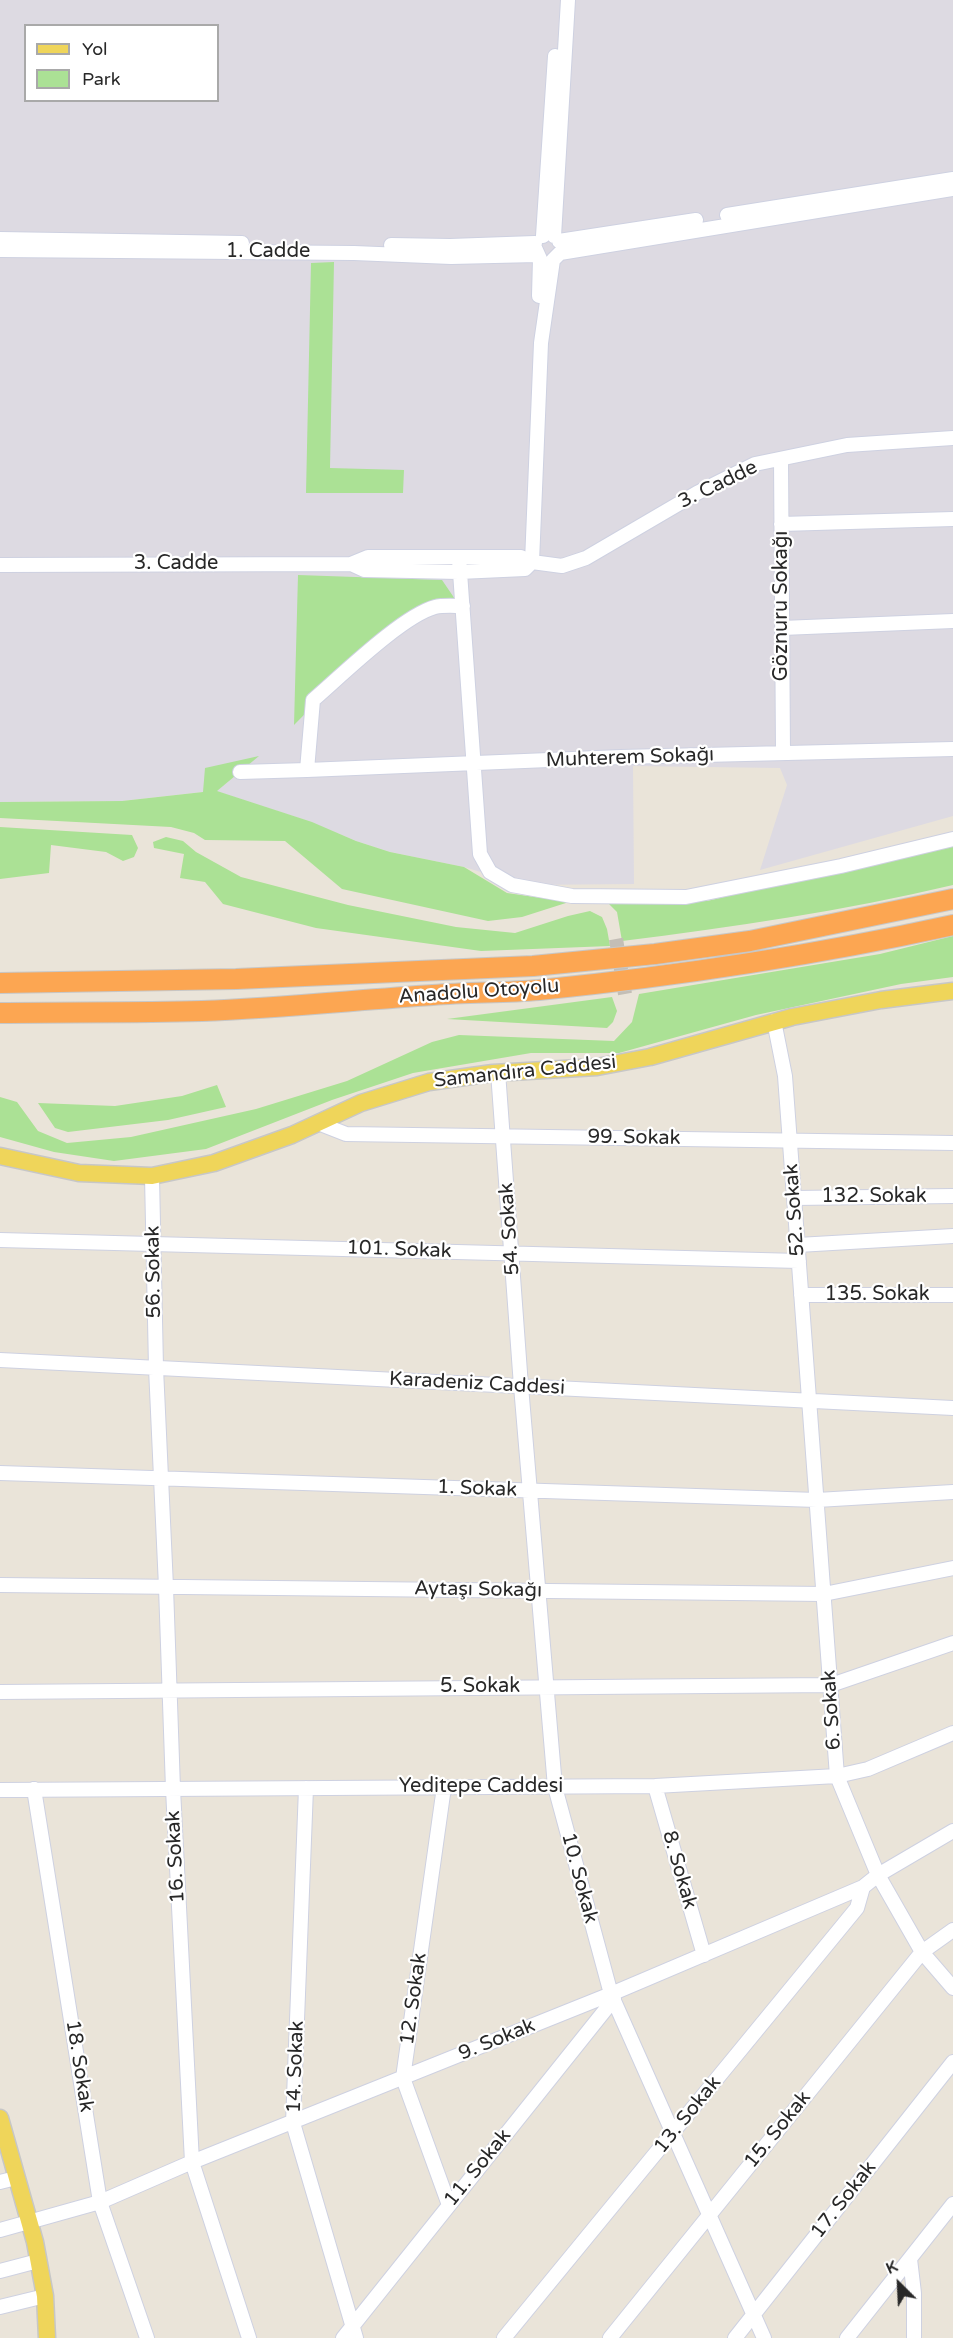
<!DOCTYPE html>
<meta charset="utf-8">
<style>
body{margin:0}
#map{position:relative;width:953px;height:2338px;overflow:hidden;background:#eae4d9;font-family:"Varela Round",sans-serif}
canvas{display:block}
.legend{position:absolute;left:24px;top:24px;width:195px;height:78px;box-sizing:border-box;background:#fff;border:2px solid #a9a9a9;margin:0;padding:8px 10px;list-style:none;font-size:18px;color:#282828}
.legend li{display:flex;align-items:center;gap:12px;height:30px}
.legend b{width:30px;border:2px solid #a9a9a9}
.north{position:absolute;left:869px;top:2254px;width:60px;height:60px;-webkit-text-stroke:4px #fff;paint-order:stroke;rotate:336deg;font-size:16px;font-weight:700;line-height:24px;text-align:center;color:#282828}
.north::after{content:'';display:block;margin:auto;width:21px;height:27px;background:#282828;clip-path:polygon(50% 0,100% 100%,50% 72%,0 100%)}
</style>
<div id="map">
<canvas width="953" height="2338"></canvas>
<ul class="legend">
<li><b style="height:8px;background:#efd55a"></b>Yol</li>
<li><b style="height:16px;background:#abe195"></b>Park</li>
</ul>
<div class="north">K</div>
</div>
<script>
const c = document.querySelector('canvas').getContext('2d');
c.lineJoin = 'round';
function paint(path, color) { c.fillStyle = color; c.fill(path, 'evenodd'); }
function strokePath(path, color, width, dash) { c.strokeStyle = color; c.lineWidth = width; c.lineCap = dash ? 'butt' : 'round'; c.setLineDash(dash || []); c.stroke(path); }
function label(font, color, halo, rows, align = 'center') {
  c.font = font + ' "Varela Round",sans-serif'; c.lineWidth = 4.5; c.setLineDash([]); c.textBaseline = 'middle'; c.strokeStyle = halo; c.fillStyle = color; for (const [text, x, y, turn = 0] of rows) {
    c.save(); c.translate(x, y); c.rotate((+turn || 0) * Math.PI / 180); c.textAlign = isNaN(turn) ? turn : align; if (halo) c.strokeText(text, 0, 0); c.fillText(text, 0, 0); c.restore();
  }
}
paint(new Path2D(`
 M0 0H953V816L760 870 787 785 780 768 633 766 634 884 524 885 464 867 390 852 356 841 311 822 216 791 240 772 203 792 122 801 0 802ZM26 26H218V100H26Z`), '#dddae2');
paint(new Path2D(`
 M334 262 330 468 404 470 403 493H306L311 263Z
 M298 575 442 580 457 602 384 634 294 725Z
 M259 756 217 791 312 822 356 841 390 852 464 867 507 893 569 902 522 917 488 921 342 889 285 841 205 840 194 833 171 827 0 818V802L122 801 203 792 205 768Z
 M0 827 132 835 138 848 134 857 123 861 106 852 51 845 49 873 0 879Z
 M166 837 183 841 196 852 241 877 348 905 456 927 515 933 568 916 590 911 602 917 607 929 610 946 481 951 316 928 223 904 205 882 180 878 184 854 154 848 153 842Z
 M953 842V885C844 911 733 927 622 941L617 912 605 900 707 901Z
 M953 936V977L901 984 756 1015 619 1053H531L413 1073 332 1100 206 1149 114 1161 54 1152 0 1137V1097L17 1102 38 1131 67 1143 131 1137 256 1109 347 1081 432 1042 459 1035 614 1041 632 1022 639 994 880 954Z
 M612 997 617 1011 613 1022 607 1028 447 1019Z
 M217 1085 226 1107 168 1120 68 1132 55 1128 38 1103 115 1106 182 1096Z`), '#abe195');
strokePath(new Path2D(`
 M616 939 625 994`), '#c3beb6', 14, [14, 7]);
const minor = new Path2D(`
 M727 215 953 179
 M543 236 555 56
 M554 236 568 0
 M0 239 242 243
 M559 241 696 220
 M391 245 450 246 535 243
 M535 248 540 259 539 296
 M0 250 354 253 451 257 537 255
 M781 459 783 753
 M781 524 953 519
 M459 558 480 854 490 872 512 885 572 896 686 897 841 866 953 839
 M351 564 368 557H521L532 562 562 566 586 558 697 493 755 464 847 445 953 438
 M0 565 351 564 364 570 459 572 525 569 532 562 541 343 553 260 560 253 953 189
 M463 606C454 606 443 605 435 607 402 616 341 676 313 700L307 770 621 757 953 749
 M782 628 953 621
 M240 772 307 770
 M774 1021 785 1076 837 1776 878 1875 922 1952 953 1988
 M498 1072 521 1386 555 1787 611 1994 764 2338
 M318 1123 346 1134 953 1143
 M152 1176 156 1368 166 1587 173 1789 192 2162 249 2338
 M794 1198 953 1196
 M0 1240 799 1261
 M798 1245 953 1236
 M801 1295H953
 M0 1360 953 1408
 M0 1473 817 1500 953 1492
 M0 1585 824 1594 953 1568
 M0 1692 831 1685 953 1643
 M655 1786 704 1955
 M444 1787 403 2078 449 2205
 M306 1788 293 2123 356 2338
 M34 1789 100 2202 147 2338
 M0 1790 655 1786 837 1776 868 1769 953 1733
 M0 2182 16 2178
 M0 2230 100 2202 192 2162 611 1994 863 1887 878 1875 953 1831
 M910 2259 914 2293V2338
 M0 2271 38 2261
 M0 2307 45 2296
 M343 2338 614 1999
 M504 2338 857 1908 863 1887
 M610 2338 922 1952 953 1930
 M735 2338 953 2062
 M847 2338 953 2204`);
const major = new Path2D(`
 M0 1156 79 1173 152 1176 214 1163 292 1135 361 1103 429 1082 493 1073 597 1067 650 1057 792 1017 881 1000 953 991
 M0 2118 35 2242 45 2296 47 2338`);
const highway = new Path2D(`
 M0 983 236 979 533 966 655 954 750 941 953 899
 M0 1013C67 1012 135 1013 202 1011 280 1008 356 1000 433 995 468 992 504 993 539 990 678 976 816 955 953 925`);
strokePath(minor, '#ced1e1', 16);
strokePath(major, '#c7c7c7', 19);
strokePath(highway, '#c7c7c7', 22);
strokePath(minor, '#fff', 14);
strokePath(major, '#efd55a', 16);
strokePath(highway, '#fca652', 20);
label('20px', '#282828', '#fff', [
 ["1. Cadde",268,252],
 ["3. Cadde",718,485,-26],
 ["3. Cadde",176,564],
 ["Göznuru Sokağı",782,606,-90],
 ["Muhterem Sokağı",630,758,-2],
 ["Anadolu Otoyolu",479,992,-4],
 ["Samandıra Caddesi",525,1072,-6],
 ["99. Sokak",634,1138,1],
 ["132. Sokak",874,1197],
 ["52. Sokak",795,1210,-94],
 ["54. Sokak",510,1229,-94],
 ["101. Sokak",399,1250,2],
 ["56. Sokak",154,1272,-91],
 ["135. Sokak",877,1295],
 ["Karadeniz Caddesi",477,1384,3],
 ["1. Sokak",477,1489,2],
 ["Aytaşı Sokağı",478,1590,1],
 ["5. Sokak",480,1687],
 ["6. Sokak",832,1710,-94],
 ["Yeditepe Caddesi",481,1787],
 ["16. Sokak",176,1857,-93],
 ["8. Sokak",679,1870,74],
 ["10. Sokak",579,1878,75],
 ["12. Sokak",414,1999,-82],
 ["9. Sokak",497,2040,-22],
 ["18. Sokak",79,2066,81],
 ["14. Sokak",296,2067,-88],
 ["13. Sokak",688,2115,-51],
 ["15. Sokak",778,2130,-51],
 ["11. Sokak",478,2168,-51],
 ["17. Sokak",844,2200,-52]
]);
</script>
